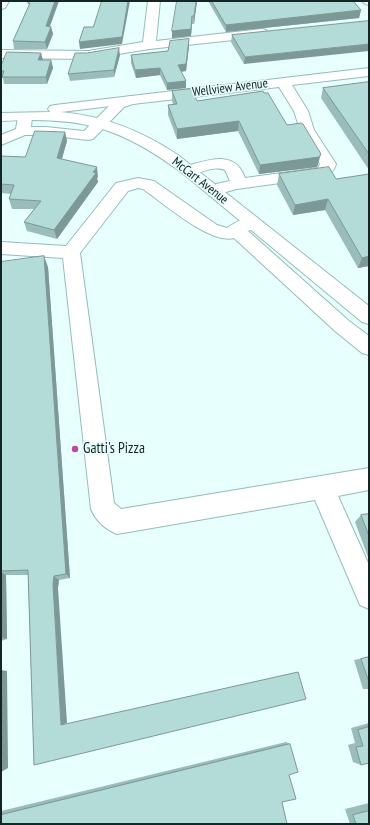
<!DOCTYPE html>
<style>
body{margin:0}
#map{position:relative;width:370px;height:825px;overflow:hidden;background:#e7fffd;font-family:"PT Sans Narrow",sans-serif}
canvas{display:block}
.frame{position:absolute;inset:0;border:2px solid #152523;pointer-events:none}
</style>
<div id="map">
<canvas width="370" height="825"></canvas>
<div class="frame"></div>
</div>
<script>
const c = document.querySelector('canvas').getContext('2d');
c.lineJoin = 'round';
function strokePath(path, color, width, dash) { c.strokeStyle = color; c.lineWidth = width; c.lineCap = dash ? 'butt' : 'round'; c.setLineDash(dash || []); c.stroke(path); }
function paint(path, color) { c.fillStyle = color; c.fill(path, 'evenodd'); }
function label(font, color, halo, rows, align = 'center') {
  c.font = font + ' "PT Sans Narrow",sans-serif'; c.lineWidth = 3; c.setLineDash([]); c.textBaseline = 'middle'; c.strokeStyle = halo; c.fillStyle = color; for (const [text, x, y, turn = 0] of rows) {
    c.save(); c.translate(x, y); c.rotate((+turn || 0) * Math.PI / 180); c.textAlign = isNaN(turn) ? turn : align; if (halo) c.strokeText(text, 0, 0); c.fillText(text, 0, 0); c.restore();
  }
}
const minor = new Path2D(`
 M148 1H160L156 41 262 29 266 30 268 33 266 36 262 37 149 49 88 59 1 58V50L88 51 143 42Z
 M362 1H369V5L365 4Z
 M369 68V76L292 85 308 111 314 130 336 164C334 171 330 175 323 177L237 189 222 193 216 192 214 188 216 184 230 181 225 170C212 164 197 177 183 173L181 170 183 167C206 161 235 148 245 178L318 168 320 164 300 130 294 111 279 87 133 104 124 107 93 139 88 140 46 135H25L1 145V135L16 129 18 117 20 114 25 113 30 114 32 117 31 127H46L84 131 114 101 131 96Z
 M138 178 154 181 217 225 227 228C236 222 247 215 258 218L260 222 258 226 248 231 349 321 369 336V355L362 353 335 331 234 238C211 245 163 203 143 189L138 188 128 191 80 253 114 503 121 509 369 468V490L338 496 369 565V609L360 605 315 500 117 534C105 529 96 521 91 509L63 258 1 254V242L66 246 116 183Z`);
const major = new Path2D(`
 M1 1H9L5 8 1 9Z
 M131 96 136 97 138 100 136 103 61 112C105 116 142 131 178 155L369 306V324L362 322 186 176C122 127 82 116 1 121V113L50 112 48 109 50 106 55 105Z`);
strokePath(minor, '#95bcb8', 2);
strokePath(major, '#95bcb8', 2);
paint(minor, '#fff');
paint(major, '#fff');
paint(new Path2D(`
 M30 1H59L50 26 51 27 53 34 47 49H14L13 41 29 5 28 3Z
 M197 1 194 24H192L191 36 172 38Z
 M208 1H353L361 10 359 18 226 32Z
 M369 21 244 64 231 42 232 35Z
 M189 46 186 71 181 72 186 81V88L167 90 160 75 136 78 131 63V55L168 51Z
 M41 53 42 60H51L53 68 47 84H4L3 78H1V66Z
 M120 55 114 77 70 81 68 74Z
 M369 82V170L321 98 323 88Z
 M172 91 197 101 287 125 318 164 317 167 259 174 238 131 177 139 168 115V105L173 104 172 101Z
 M65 132 67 141 62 159 98 177 97 178 98 182 57 239 27 231 24 222 34 209H12L9 199 11 194 1 193V156L25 157Z
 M279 174 336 179 369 266 358 268 325 210 293 215 277 185Z
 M1 262 48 267 70 578 59 580 34 765 28 575H6L7 639 1 641Z
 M369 514V560L355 522 361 515Z
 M369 657V689H363L354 660Z
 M369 723V763L361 765 353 762 348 745 355 743 351 728Z
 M286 742 290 744 289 775 282 802 1 824V811Z
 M369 803V824H350L345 809Z`), '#9abcba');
paint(new Path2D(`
 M55 1H59L47 34 46 26Z
 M128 1H130L122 44 80 49 79 42Z
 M196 1H197L194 24V16Z
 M361 10 359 18 226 32V25Z
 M192 16V24L191 36 172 38V31Z
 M51 27 53 34 47 49 45 42Z
 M189 39V46L186 71 178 72V65Z
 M369 44V51L244 64 245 57Z
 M119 48 120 55 114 77V70Z
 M41 53 43 60 40 68 38 60Z
 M51 60 53 68 47 84 46 77Z
 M160 68V75L136 78 135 70Z
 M186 81V88L167 90V83Z
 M239 121 238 131 177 139V129Z
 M65 132 67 141 59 168 57 158Z
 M321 154 317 167 259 174 260 165Z
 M97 167 98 177 97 178 98 182 57 239 54 230Z
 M328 199 325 210 293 215 295 205Z
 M44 256 48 267 70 578 66 574Z
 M369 256V266L358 268 362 258Z
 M1 572 6 575 7 639 1 638Z
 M54 576 59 580 58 588 67 723 61 725 53 584Z
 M1 670 7 671 8 768 1 772Z`), '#7d9997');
const building = new Path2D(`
 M30 1H55L46 26 51 27 45 42 13 41 30 3H28Z
 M102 1H128L122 37 79 42 84 27H93Z
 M177 1H196L194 16H192L191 29 172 31Z
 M212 1H353L361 10 226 25Z
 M369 21V44L245 57 232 35Z
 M189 39 186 64 178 65 186 81 167 83 160 68 135 70 131 55 168 51 170 41Z
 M119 48 114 70 68 74 75 53H87Z
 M7 52 41 53 38 60H51L46 77H2L4 71H1V66Z
 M369 82V154L323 88Z
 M191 89 197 101 263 91 264 93H268L287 125 301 123 303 124 321 154 319 157 260 165 239 121 177 129 168 105 177 104 172 91Z
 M35 131 65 132 57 158 97 167 93 172 96 173 54 230 24 222 41 201 9 199 14 185 1 184V156L25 157Z
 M329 167 336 179 369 174V256L362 258 328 199 295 205 279 174Z
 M44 256 66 574 54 576 53 584 61 725 298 672 306 699 34 765 28 570 1 571V262Z
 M369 514V536L361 515Z
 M369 657V682L361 659Z
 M369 727V763L361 765 356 747 363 746 358 730Z
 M290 744 298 772 289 775 296 799 282 802 287 824H1V815Z
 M369 811V824H356L353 815Z`);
paint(building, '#b3dbd8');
strokePath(building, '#7d9997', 1);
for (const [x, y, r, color] of [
 [75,449,4,"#bc48a1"]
]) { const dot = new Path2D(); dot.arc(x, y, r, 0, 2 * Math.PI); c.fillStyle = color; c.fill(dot); strokePath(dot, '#e7fffd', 1.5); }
label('13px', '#152523', '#e7fffd', [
 ["Wellview Avenue",230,88,-7],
 ["McCart Avenue",200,181,38]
]);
label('15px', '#152523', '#e7fffd', [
 ["Gatti's Pizza",83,449]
], 'left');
</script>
